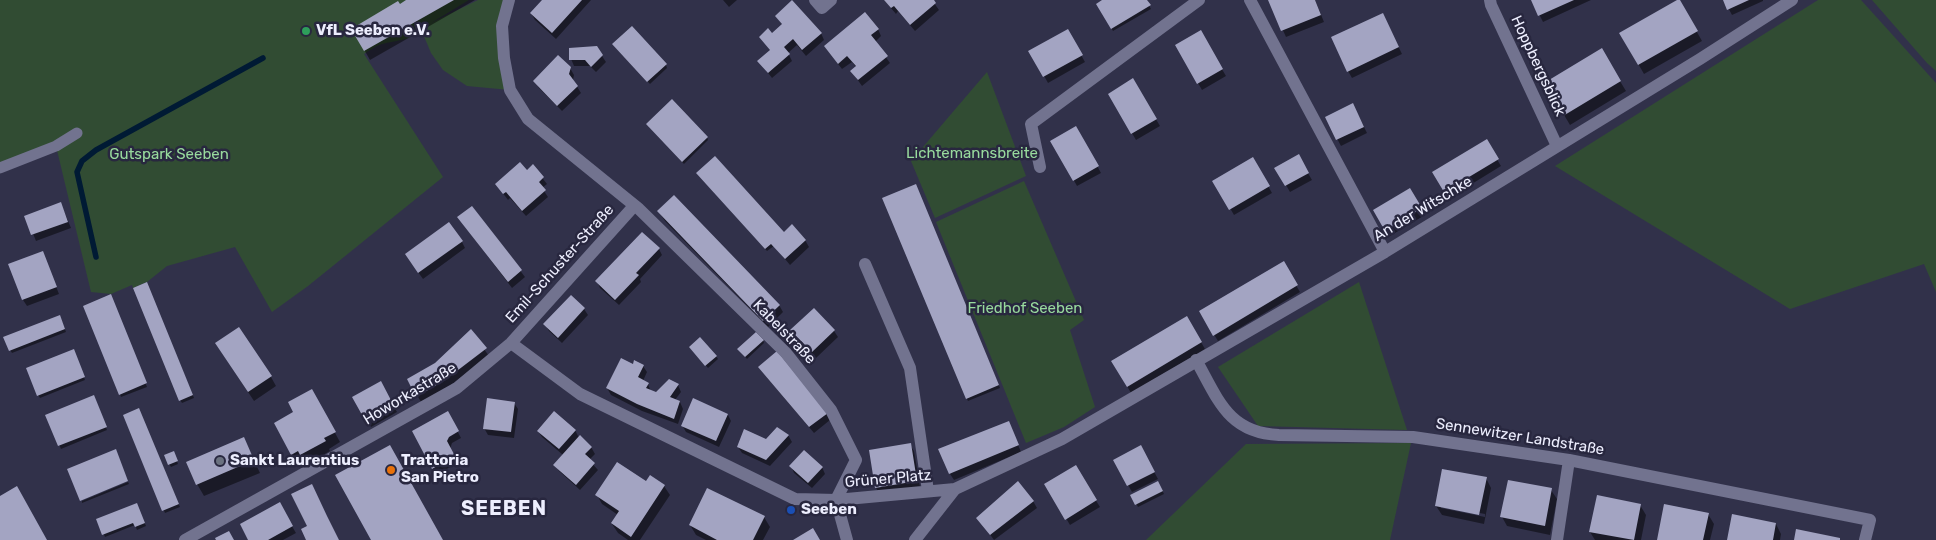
<!DOCTYPE html>
<meta charset="utf-8">
<style>
body{margin:0}
canvas{display:block;background:#31314a}
</style>
<canvas width="1936" height="540"></canvas>
<script>
const c = document.querySelector('canvas').getContext('2d');
c.lineJoin = 'round';
function paint(path, color) { c.fillStyle = color; c.fill(path, 'evenodd'); }
function strokePath(path, color, width, dash) { c.strokeStyle = color; c.lineWidth = width; c.lineCap = dash ? 'butt' : 'round'; c.setLineDash(dash || []); c.stroke(path); }
function label(font, color, halo, rows, align = 'center') {
  c.font = font + ' Rubik,sans-serif'; c.lineWidth = 5; c.setLineDash([]); c.textBaseline = 'middle'; c.strokeStyle = halo; c.fillStyle = color; for (const [text, x, y, turn = 0] of rows) {
    c.save(); c.translate(x, y); c.rotate((+turn || 0) * Math.PI / 180); c.textAlign = isNaN(turn) ? turn : align; if (halo) c.strokeText(text, 0, 0); c.fillText(text, 0, 0); c.restore();
  }
}
paint(new Path2D(`
 M0 0H469L431 23 478 0H509L502 28 510 90 467 86 443 70 431 53 421 29C411 42 393 40 379 45 374 47 369 51 364 54L443 177 308 286 272 312 235 247 167 266 147 282 133 288 132 285 111 294 91 292 56 146 0 168Z
 M1818 0H1861L1936 83V292L1924 264 1790 309 1555 166Z
 M1872 0H1936V71L1927 63Z
 M987 72 1026 176 935 218 911 161Z
 M1024 181 1084 320 1070 330 1095 407 1064 427 1026 443 936 222Z
 M1359 282 1407 430 1258 426 1218 367Z
 M1411 443 1390 540H1146L1246 444Z`), '#314c33');
paint(new Path2D(`
 M409 0H475L370 60 353 30Z
 M543 0H591L556 39 535 20 531 13Z
 M723 0H737L729 7Z
 M884 0H932L939 10 915 31 898 11 896 14Z
 M1104 0H1146L1151 9 1113 31 1097 4Z
 M1269 0H1315L1324 22 1286 37Z
 M1532 0H1591L1543 22Z
 M1679 0 1702 41 1644 74 1621 34Z
 M1724 0H1763V1L1732 15Z
 M776 16 821 33 824 40 806 56 797 45 788 53 792 61 772 78 759 61 771 51 760 37 772 35 783 25Z
 M1386 21 1402 54 1352 78 1348 71Z
 M878 29 881 36 875 42 890 63 862 86 852 72 856 67 852 62 842 69 825 47Z
 M1067 30 1085 62 1048 83 1030 51Z
 M1200 32 1226 76 1202 90 1176 45Z
 M615 47 666 65 667 68 650 84Z
 M1601 50 1626 91 1570 125 1545 83Z
 M602 56 606 62 596 72 590 66H574L571 59Z
 M570 68 574 75 573 80 581 93 562 111 539 88 535 81Z
 M1133 80 1160 126 1136 140 1109 94Z
 M1356 111 1367 133 1341 146 1326 118Z
 M649 127 707 137 708 140 684 164Z
 M1076 127 1101 173 1077 186 1052 141Z
 M1486 141 1501 166 1449 198 1434 172Z
 M1298 156 1312 180 1290 192 1276 168Z
 M1253 159 1272 193 1234 215 1214 181Z
 M533 166 547 184 542 188 548 197 526 216 510 198 508 200 496 184 526 171Z
 M697 174 784 233 805 240 809 247 790 265 774 246 767 251Z
 M917 188 1000 388 968 401 967 399Z
 M1409 189 1425 215 1390 236 1374 210Z
 M61 204 71 228 36 241 26 216Z
 M472 207 525 277 512 288 463 224Z
 M659 212 779 305 783 312 768 327 665 221Z
 M462 242 465 248 423 279 410 261Z
 M659 249 662 255 640 279 641 282 619 305 600 288 597 281Z
 M43 253 59 294 27 306 23 300Z
 M1283 263 1300 292 1218 341 1200 312Z
 M148 287 194 398 182 403 180 400Z
 M112 299 147 387 121 397 120 394Z
 M584 309 588 315 562 343 549 331 545 324Z
 M814 309 834 331 838 337 816 358 796 337 792 330Z
 M1187 318 1205 349 1131 393 1113 362Z
 M61 319 66 332 12 353 10 350Z
 M471 331 489 356 448 387 421 402 408 380 435 364Z
 M763 340 764 343 747 359 739 350Z
 M216 344 271 377 276 386 254 401Z
 M690 348 716 356 718 359 708 368Z
 M75 353 85 380 40 398 38 395Z
 M633 365 643 366 647 372 643 381 648 384 651 392 656 394 678 385 681 392 675 400 680 402 683 409 678 424 642 411 611 395 607 388Z
 M759 368 827 414 830 420 814 433Z
 M381 383 397 412 371 427 354 398Z
 M95 400 107 430 61 449 47 416Z
 M317 400 340 442 329 449 330 451 307 464 305 460 298 464 292 454Z
 M514 403 518 409 514 438 488 435 484 428Z
 M140 412 180 507 165 513 124 415Z
 M448 413 461 438 452 443 450 449 458 463 437 474 433 468Z
 M728 415 731 421 719 447 686 432 682 425Z
 M1009 422 1021 452 954 480 950 474Z
 M575 430 579 438 591 447 595 454 589 460 598 470 580 490 559 471 555 465 563 455 542 437 538 431Z
 M788 435 792 442 770 466 742 453 738 447Z
 M244 439 260 473 204 496 197 484Z
 M910 445 914 451 920 487 880 494 876 488Z
 M1144 453 1158 479 1132 492 1114 460Z
 M175 456 178 464 171 467 169 464Z
 M791 466 822 467 825 474 812 488 794 473Z
 M1075 467 1100 507 1070 525 1046 485Z
 M1486 478 1491 488 1484 524 1442 515 1436 506ZM1441 506 1485 514V517L1441 508Z
 M128 482 129 484 82 503V501Z
 M1158 482 1164 494 1138 507 1132 495Z
 M646 483 664 486 670 495 640 540H628L618 533 612 524 618 515 602 504 597 495Z
 M1551 490 1557 499 1550 535 1507 526 1502 517Z
 M1033 501 1037 508 994 540 978 518Z
 M279 504 296 533 283 540H250Z
 M1640 505 1646 515 1641 540H1595L1590 532Z
 M138 508 146 526 137 530 135 525 105 537 98 520Z
 M1708 514 1714 524 1710 540H1658Z
 M764 517 770 527 763 540H706L696 535 690 525Z
 M1776 524 1781 534 1780 540H1728Z`), '#0007');
strokePath(new Path2D(`
 M96 257 77 172 82 161 96 150 263 58`), '#001a34', 5.5);
paint(new Path2D(`
 M406 0H454L364 51 351 29 398 1 400 4Z
 M542 0H582L552 33 530 13Z
 M792 0 822 33 802 50 793 39 784 47 790 54 768 73 757 61 770 50 759 37 768 28 772 33 782 24 775 16Z
 M884 0H934L936 3 910 25 894 6 891 8Z
 M1102 0H1147L1151 5 1111 29 1096 4Z
 M1268 0H1315L1321 15 1281 31Z
 M1531 0H1574L1538 16Z
 M1677 0H1680L1698 31 1638 65 1619 33Z
 M1723 0H1749L1727 10Z
 M865 12 879 29 871 35 888 56 858 80 850 71 856 66 847 56 838 64 824 46Z
 M1383 13 1399 47 1347 72 1331 37Z
 M632 26 667 64 647 82 612 44Z
 M1068 29 1083 55 1043 77 1028 51Z
 M1201 30 1223 69 1197 84 1175 45Z
 M597 46 603 55 591 67 585 60H569V48Z
 M1602 48 1621 81 1563 116 1544 83Z
 M558 55 571 67 569 74 578 86 557 106 533 81Z
 M1133 78 1157 119 1131 134 1108 94Z
 M672 99 708 137 682 162 646 124Z
 M1353 103 1364 127 1336 140 1325 117Z
 M1076 126 1099 166 1073 181 1050 141Z
 M1487 139 1499 159 1444 192 1432 172Z
 M1299 154 1309 173 1285 186 1274 168Z
 M715 156 784 232 792 224 806 240 785 259 771 244 765 249 696 173Z
 M1253 157 1270 186 1229 210 1212 181Z
 M520 162 527 170 533 164 544 177 539 182 546 190 522 211 506 192 503 194 495 184Z
 M916 184 999 385 966 399 882 198Z
 M1410 188 1422 208 1385 231 1373 210Z
 M674 195 780 305 763 321 657 211Z
 M61 202 68 222 31 235 24 216Z
 M472 206 522 270 508 282 457 217Z
 M449 222 463 241 418 273 405 254Z
 M642 232 660 248 636 273 639 275 615 300 595 281Z
 M43 251 57 287 22 300 8 264Z
 M1284 261 1298 285 1213 336 1199 311Z
 M147 282 193 395 179 401 133 288Z
 M111 294 147 383 119 395 83 306Z
 M571 295 585 308 558 338 543 324Z
 M814 308 835 330 812 352 790 330Z
 M60 315 65 329 9 351 3 337Z
 M1187 316 1202 342 1127 387 1111 361Z
 M239 327 272 376 248 392 215 343Z
 M471 329 487 348 445 380 416 397 407 379 435 363Z
 M756 332 764 340 745 357 737 349Z
 M700 337 717 356 705 366 689 347Z
 M74 349 85 377 37 396 26 368Z
 M777 351 828 413 809 427 758 367Z
 M621 358 633 364 634 360 644 365 638 377 649 383 646 388 656 392 669 379 679 384 670 397 680 401 674 419 637 404 606 388Z
 M381 381 394 406 366 422 352 397Z
 M312 389 336 432 324 438 326 441 300 455 298 451 291 455 274 423 293 412 288 402Z
 M94 395 107 427 58 446 45 415Z
 M487 398 515 402 511 432 483 429Z
 M693 398 728 414 716 441 681 426Z
 M139 408 179 504 162 511 123 415Z
 M448 411 459 431 449 437 447 441 455 456 432 469 412 431Z
 M554 411 576 430 559 449 537 431Z
 M1009 421 1019 445 949 474 938 449Z
 M777 427 789 435 766 460 737 447 744 429 766 439Z
 M580 435 592 447 585 454 595 463 576 485 553 465Z
 M244 437 254 460 196 485 186 462Z
 M911 443 917 481 875 488 869 450Z
 M390 445 443 540H371L335 475Z
 M1141 445 1155 472 1127 486 1113 460Z
 M116 449 128 481 80 501 67 469Z
 M804 450 823 467 808 483 789 466Z
 M174 451 178 461 168 465 164 455Z
 M617 462 646 481 650 475 665 485 631 537 611 523 619 511 595 495Z
 M1076 465 1097 500 1065 520 1044 484Z
 M1442 469 1487 477 1479 515 1435 506Z
 M1508 480 1552 488 1545 526 1500 517Z
 M1018 481 1034 501 990 535 976 518Z
 M1158 481 1163 491 1135 505 1130 495Z
 M312 484 327 516 339 540H306L301 529 307 526 291 494Z
 M17 486 47 540H0V496Z
 M707 488 765 516 753 540H717L689 525Z
 M1597 495 1641 504 1634 540 1589 532Z
 M280 502 293 526 268 540H248L240 524Z
 M137 503 145 523 135 527 133 523 102 535 96 519Z
 M1664 504 1709 513 1703 540H1657Z
 M1732 514 1776 523 1773 540H1727Z
 M813 528 820 540H793Z
 M1796 529 1840 538V540H1794Z
 M229 531 234 540H216L215 538Z`), '#a3a4c2');
strokePath(new Path2D(`
 M0 168 56 146 77 133`), '#72738f', 11);
strokePath(new Path2D(`
 M509 0 502 26 504 58 510 90 528 119 639 209 786 353 831 410 856 460 836 500
 M815 0 822 8 831 0
 M1250 0 1385 252
 M1490 0 1491 5 1557 146
 M1040 167 1031 124 1199 0
 M865 264 910 368 928 491
 M511 343 580 394 795 499 836 500 955 489 1062 439 1385 252 1700 59 1792 0
 M1196 360C1218 399 1228 433 1279 435L1413 437 1569 460 1870 520 1865 540
 M836 500 847 540
 M185 540 457 388 511 343 634 206
 M915 540 955 489
 M1557 540 1569 460`), '#72738f', 12);
for (const [x, y, r, color] of [
 [306,31,5,"#2e9e5b"],
 [220,461,5,"#6b7280"],
 [391,470,5,"#e8710a"],
 [791,510,5,"#1a4fb4"]
]) { const dot = new Path2D(); dot.arc(x, y, r, 0, 2 * Math.PI); c.fillStyle = color; c.fill(dot); strokePath(dot, '#28273f', 2); }
label('bold 15px', '#edeefe', '#28273f', [
 ["VfL Seeben e.V.",316,31],
 ["Sankt Laurentius",230,461],
 ["Trattoria",401,461],
 ["San Pietro",401,478],
 ["Seeben",801,510]
], 'left');
label('15px', '#edeefe', '#28273f', [
 ["Hoppbergsblick",1538,66,65],
 ["An der Witschke",1423,209,-31],
 ["Emil-Schuster-Straße",560,264,-48],
 ["Kabelstraße",784,332,46],
 ["Howorkastraße",410,394,-31],
 ["Sennewitzer Landstraße",1520,437,9],
 ["Grüner Platz",888,479,-5]
]);
label('15px', '#98da9d', '#28273f', [
 ["Lichtemannsbreite",972,154],
 ["Gutspark Seeben",169,155],
 ["Friedhof Seeben",1025,309]
]);
c.letterSpacing = '1px';
label('bold 20px', '#edeefe', '#28273f', [
 ["SEEBEN",504,509]
]);
c.letterSpacing = '0px';
</script>
